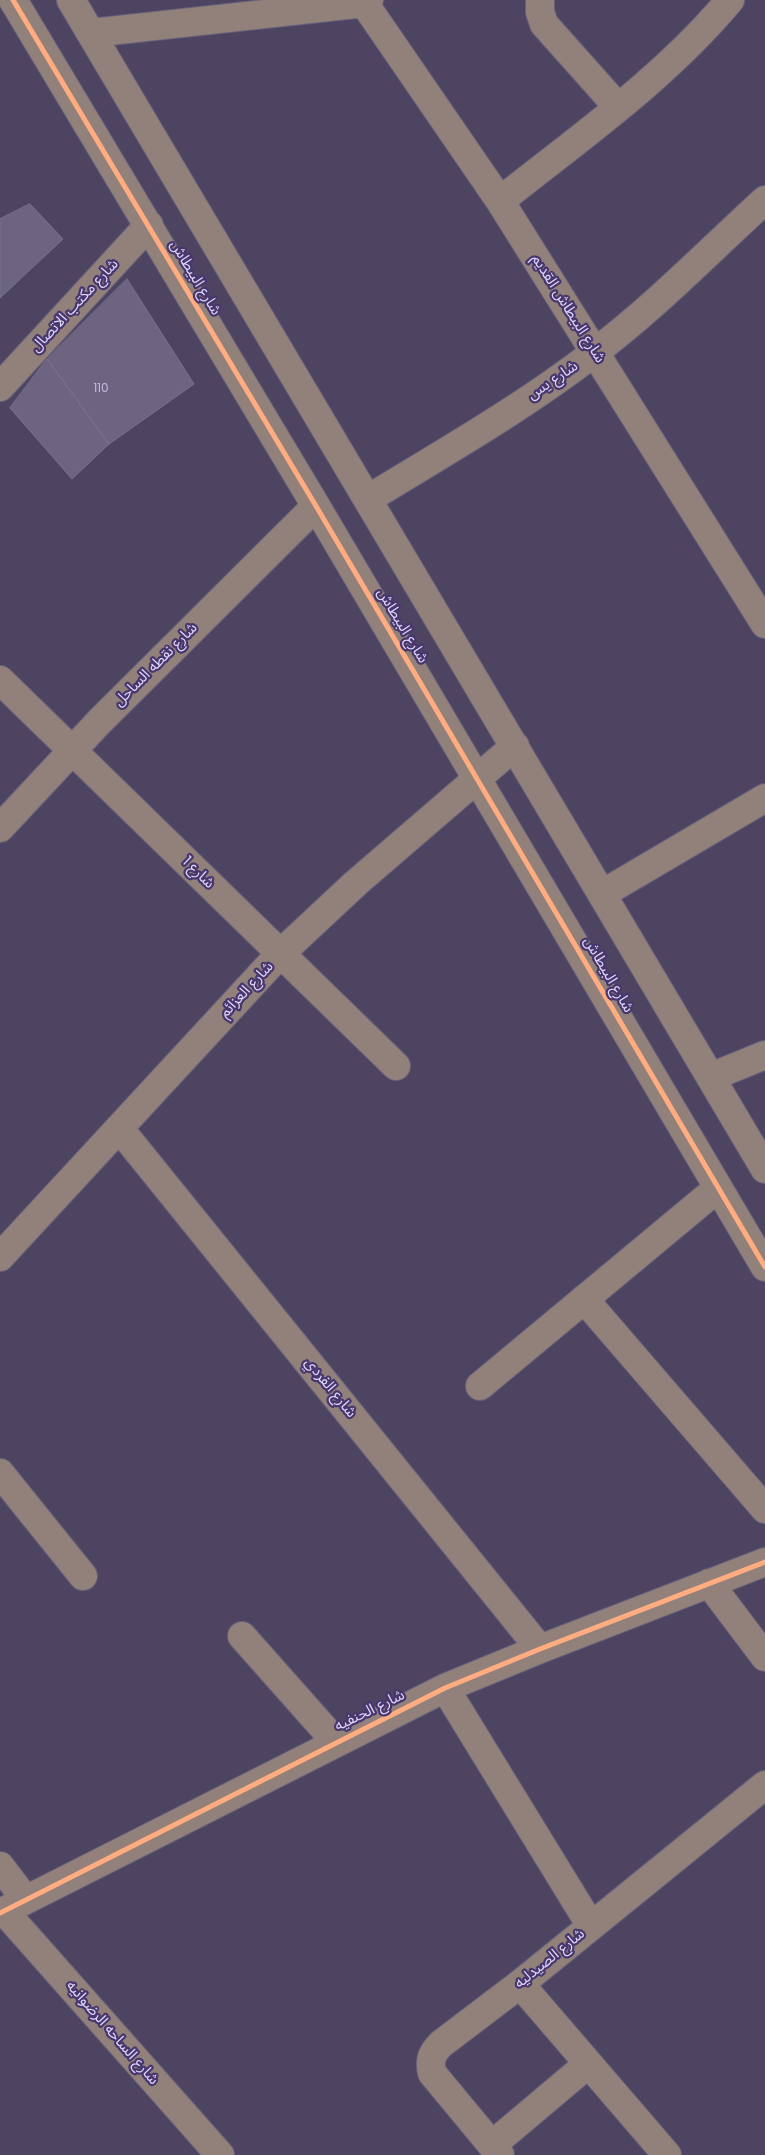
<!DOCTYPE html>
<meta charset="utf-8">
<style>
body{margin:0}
canvas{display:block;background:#4d4461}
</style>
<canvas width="765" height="2155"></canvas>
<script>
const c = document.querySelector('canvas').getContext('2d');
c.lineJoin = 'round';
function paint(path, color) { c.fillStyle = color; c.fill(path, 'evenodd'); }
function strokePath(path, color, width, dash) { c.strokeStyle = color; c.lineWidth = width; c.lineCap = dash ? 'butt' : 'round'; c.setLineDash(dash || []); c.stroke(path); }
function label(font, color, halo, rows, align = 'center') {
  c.font = font + ' Poppins,"Noto Sans Arabic",sans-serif'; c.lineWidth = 4.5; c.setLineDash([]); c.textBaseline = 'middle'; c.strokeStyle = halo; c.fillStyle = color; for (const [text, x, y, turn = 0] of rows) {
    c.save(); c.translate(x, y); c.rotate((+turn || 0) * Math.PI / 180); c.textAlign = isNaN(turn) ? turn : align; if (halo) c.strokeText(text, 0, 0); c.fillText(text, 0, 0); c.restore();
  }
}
const building = new Path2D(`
 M30 204 63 239 0 298V219Z
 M127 279 194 384 109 444 47 359Z
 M47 359 109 444 72 479 10 408Z`);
paint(building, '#6d6481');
strokePath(building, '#78728a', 1);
const minor = new Path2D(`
 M13 0 316 506 765 1267
 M71 0 765 1169
 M362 0 500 201 765 624
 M540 0V12L544 24 618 107
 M91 33 365 3 369 0
 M500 201C579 138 665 78 730 0
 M0 387 149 225
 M368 499C445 452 524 407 595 352 656 306 709 251 765 200
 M0 680 396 1066
 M0 828 99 722 316 506
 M602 894 765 798
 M711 1077 765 1055
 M119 1128 540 1649
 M0 1257 280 954 356 883 515 746
 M584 1299 765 1509
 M480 1386 718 1188
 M0 1473 83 1576
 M709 1583 765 1657
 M242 1636 336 1742
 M445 1688 591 1926
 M0 1866 26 1900
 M4 1911 220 2155
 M0 1913 445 1688 540 1649 765 1562
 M520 1984 667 2155
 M492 2145 588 2064
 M500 2155 432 2073C429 2060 432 2053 441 2044L520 1984 765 1785`);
strokePath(minor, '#68617a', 30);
strokePath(minor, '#92817a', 28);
strokePath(new Path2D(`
 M13 0 316 506 765 1267
 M0 1913 445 1688 540 1649 765 1562`), '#ffac80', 5);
label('12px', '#c2bada', null, [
 ["110",101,389]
]);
label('15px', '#dfd7f8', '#48376e', [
 ["شارع البيطاش",195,278,59],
 ["شارع مكتب الاتصال",75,306,-47],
 ["شارع البيطاش القديم",568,309,58],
 ["شارع يس",553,381,-34],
 ["شارع البيطاش",402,626,59],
 ["شارع نقطه الساحل",156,665,-45],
 ["شارع 1",198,873,44],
 ["شارع البيطاش",608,975,60],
 ["شارع العزائم",247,990,-47],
 ["شارع الفردي",330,1388,51],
 ["شارع الحنفيه",370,1711,-26],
 ["شارع الصيدليه",550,1959,-39],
 ["شارع الساحه الرضوانيه",112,2033,49]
]);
</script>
